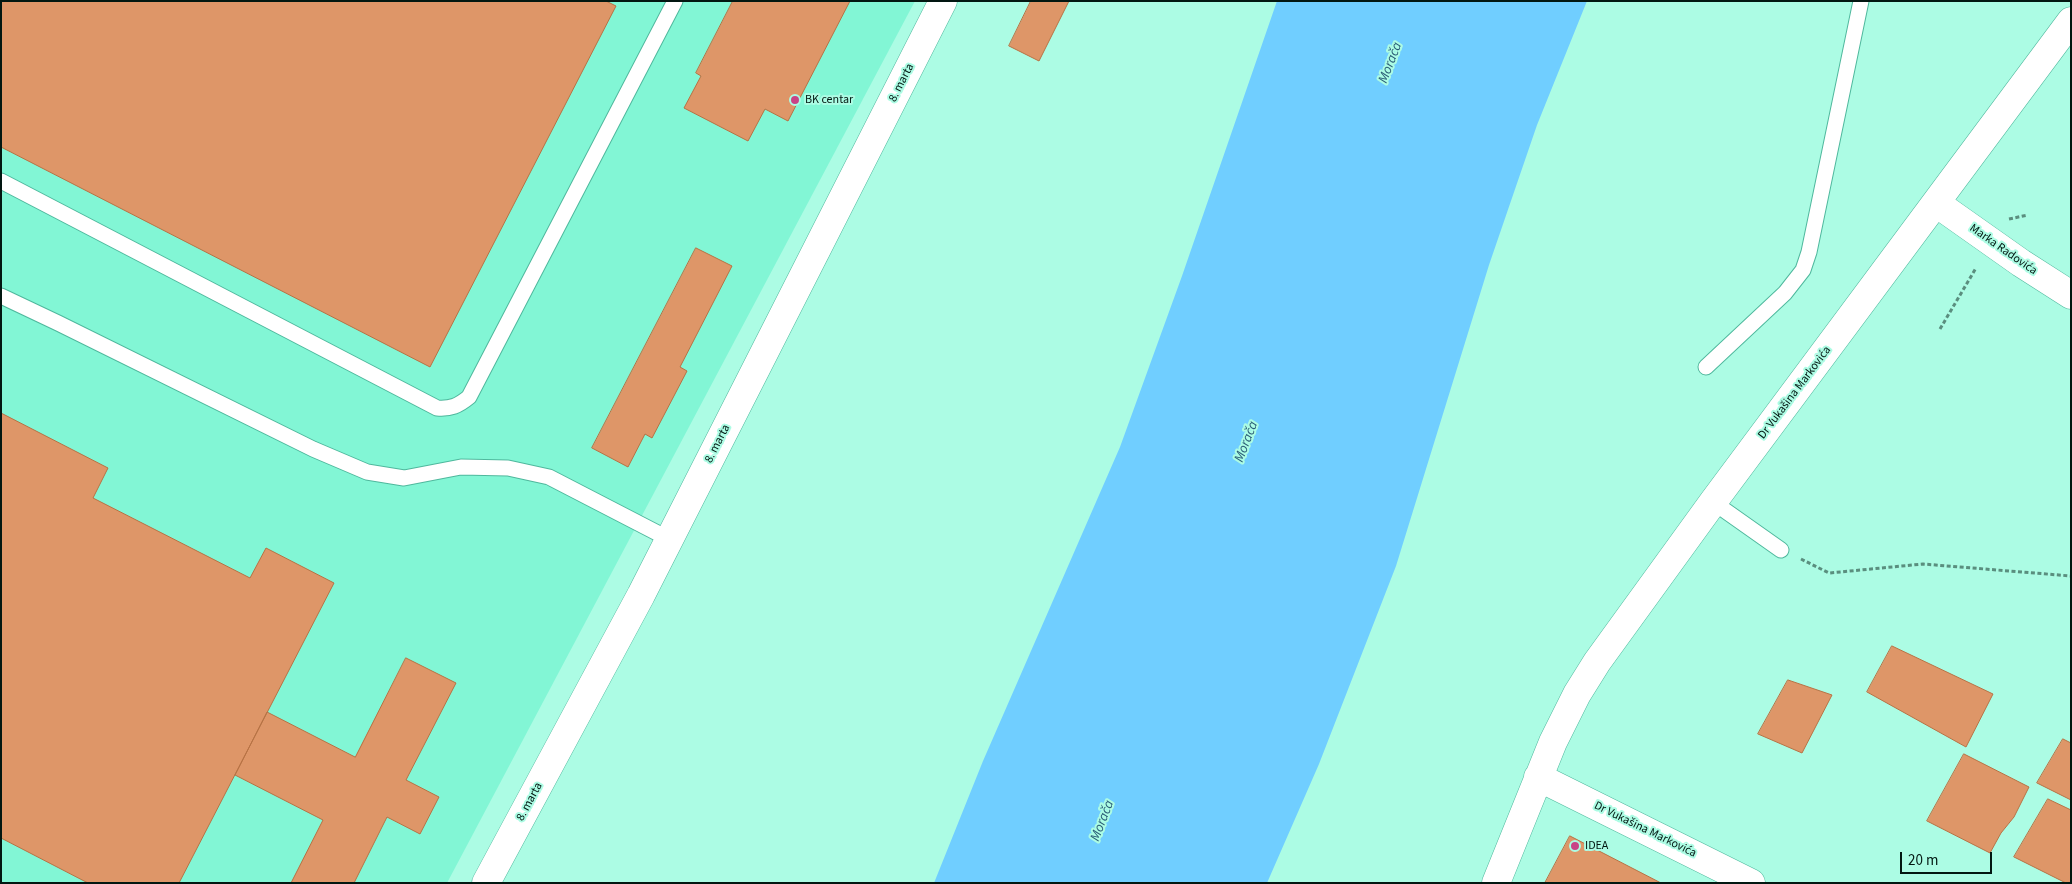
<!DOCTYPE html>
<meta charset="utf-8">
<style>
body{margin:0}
#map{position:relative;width:2072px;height:884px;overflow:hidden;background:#acfce4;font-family:"Source Sans 3",sans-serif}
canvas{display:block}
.frame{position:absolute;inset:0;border:2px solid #021711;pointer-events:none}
.scale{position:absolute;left:1900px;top:852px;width:92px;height:22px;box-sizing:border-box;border:2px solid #021711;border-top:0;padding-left:6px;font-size:15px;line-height:18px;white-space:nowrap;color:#021711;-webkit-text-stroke:4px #acfce4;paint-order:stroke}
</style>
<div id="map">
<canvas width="2072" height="884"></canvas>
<div class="frame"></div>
<div class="scale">20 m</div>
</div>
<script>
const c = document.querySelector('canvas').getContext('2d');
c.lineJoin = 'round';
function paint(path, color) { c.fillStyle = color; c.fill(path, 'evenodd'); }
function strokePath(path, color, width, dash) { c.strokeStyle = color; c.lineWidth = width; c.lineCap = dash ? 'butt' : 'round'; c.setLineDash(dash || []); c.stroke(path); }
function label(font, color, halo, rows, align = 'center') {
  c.font = font + ' "Source Sans 3",sans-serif'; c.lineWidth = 4; c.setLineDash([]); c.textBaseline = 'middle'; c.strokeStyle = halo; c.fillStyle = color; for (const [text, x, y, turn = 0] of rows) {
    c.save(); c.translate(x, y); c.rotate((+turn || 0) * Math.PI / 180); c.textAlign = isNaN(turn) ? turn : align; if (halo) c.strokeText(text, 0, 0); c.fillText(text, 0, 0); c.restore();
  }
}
paint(new Path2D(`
 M1 1H915L447 883H1Z`), '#82f6d5');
paint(new Path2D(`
 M1277 1H1587L1537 125 1489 265 1396 566 1319 764 1267 883H934L983 761 1120 447 1182 276Z`), '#70ceff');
const building = new Path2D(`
 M1 1H606L616 6 430 367 1 147Z
 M733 1H850L788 121 765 109 748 141 684 108 701 76 696 73Z
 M1031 1H1069L1039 61 1009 46Z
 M696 248 732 266 680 367 687 371 652 438 645 434 628 467 592 448Z
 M1 413 108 468 93 498 250 578 266 548 334 583 179 883H88L1 838Z
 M1892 646 1993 694 1966 747 1867 692Z
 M406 658 456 683 406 780 439 797 420 834 387 817 354 883H291L323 820 235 775 267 712 355 757Z
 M1788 680 1832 695 1802 753 1758 734Z
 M2063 739 2071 743V800L2037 783Z
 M1964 754 2029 787 2014 817 2001 833 1990 853 1927 821Z
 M2048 799 2071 810V883H2066L2014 857Z
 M1570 836 1661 883H1545Z`);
paint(building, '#de9668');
strokePath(building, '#b77244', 1);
const lane = new Path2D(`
 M1 181 437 408C451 409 458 406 469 397L675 1
 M1 296 58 323 313 449 367 472 404 478 461 467 508 468 549 477 669 539
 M1706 367 1785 293 1803 270 1809 252 1861 1
 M1713 502 1781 550`);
const street = new Path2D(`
 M1936 203 2021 263 2071 295
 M1538 777 1751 883
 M486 883 641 595 943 1
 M1496 883 1553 742 1577 694 1597 662 1713 502 2071 21`);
strokePath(lane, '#4fb89d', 17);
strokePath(street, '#4fb89d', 29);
strokePath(new Path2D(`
 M2009 219 2028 215
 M1940 329 1976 268
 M1801 559 1829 573 1923 564 2071 576`), '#5a8e7e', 3, [4, 2.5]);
strokePath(lane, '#fff', 15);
strokePath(street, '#fff', 28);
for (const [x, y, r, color] of [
 [795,100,5,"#c94386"],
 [1575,846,5,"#c94386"]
]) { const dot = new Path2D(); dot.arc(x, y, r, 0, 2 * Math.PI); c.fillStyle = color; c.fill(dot); strokePath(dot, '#acfce4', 2); }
label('12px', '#021711', '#acfce4', [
 ["8. marta",902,83,-63],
 ["Marka Radovića",2003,250,35],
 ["Dr Vukašina Markovića",1795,393,-53],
 ["8. marta",718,444,-63],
 ["8. marta",530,802,-62],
 ["Dr Vukašina Markovića",1645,830,26]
]);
label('12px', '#021711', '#acfce4', [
 ["BK centar",805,100],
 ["IDEA",1585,846]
], 'left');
label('italic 14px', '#2b5d77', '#acfce4', [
 ["Morača",1391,63,-69],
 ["Morača",1247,442,-69],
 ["Morača",1103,821,-69]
]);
</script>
